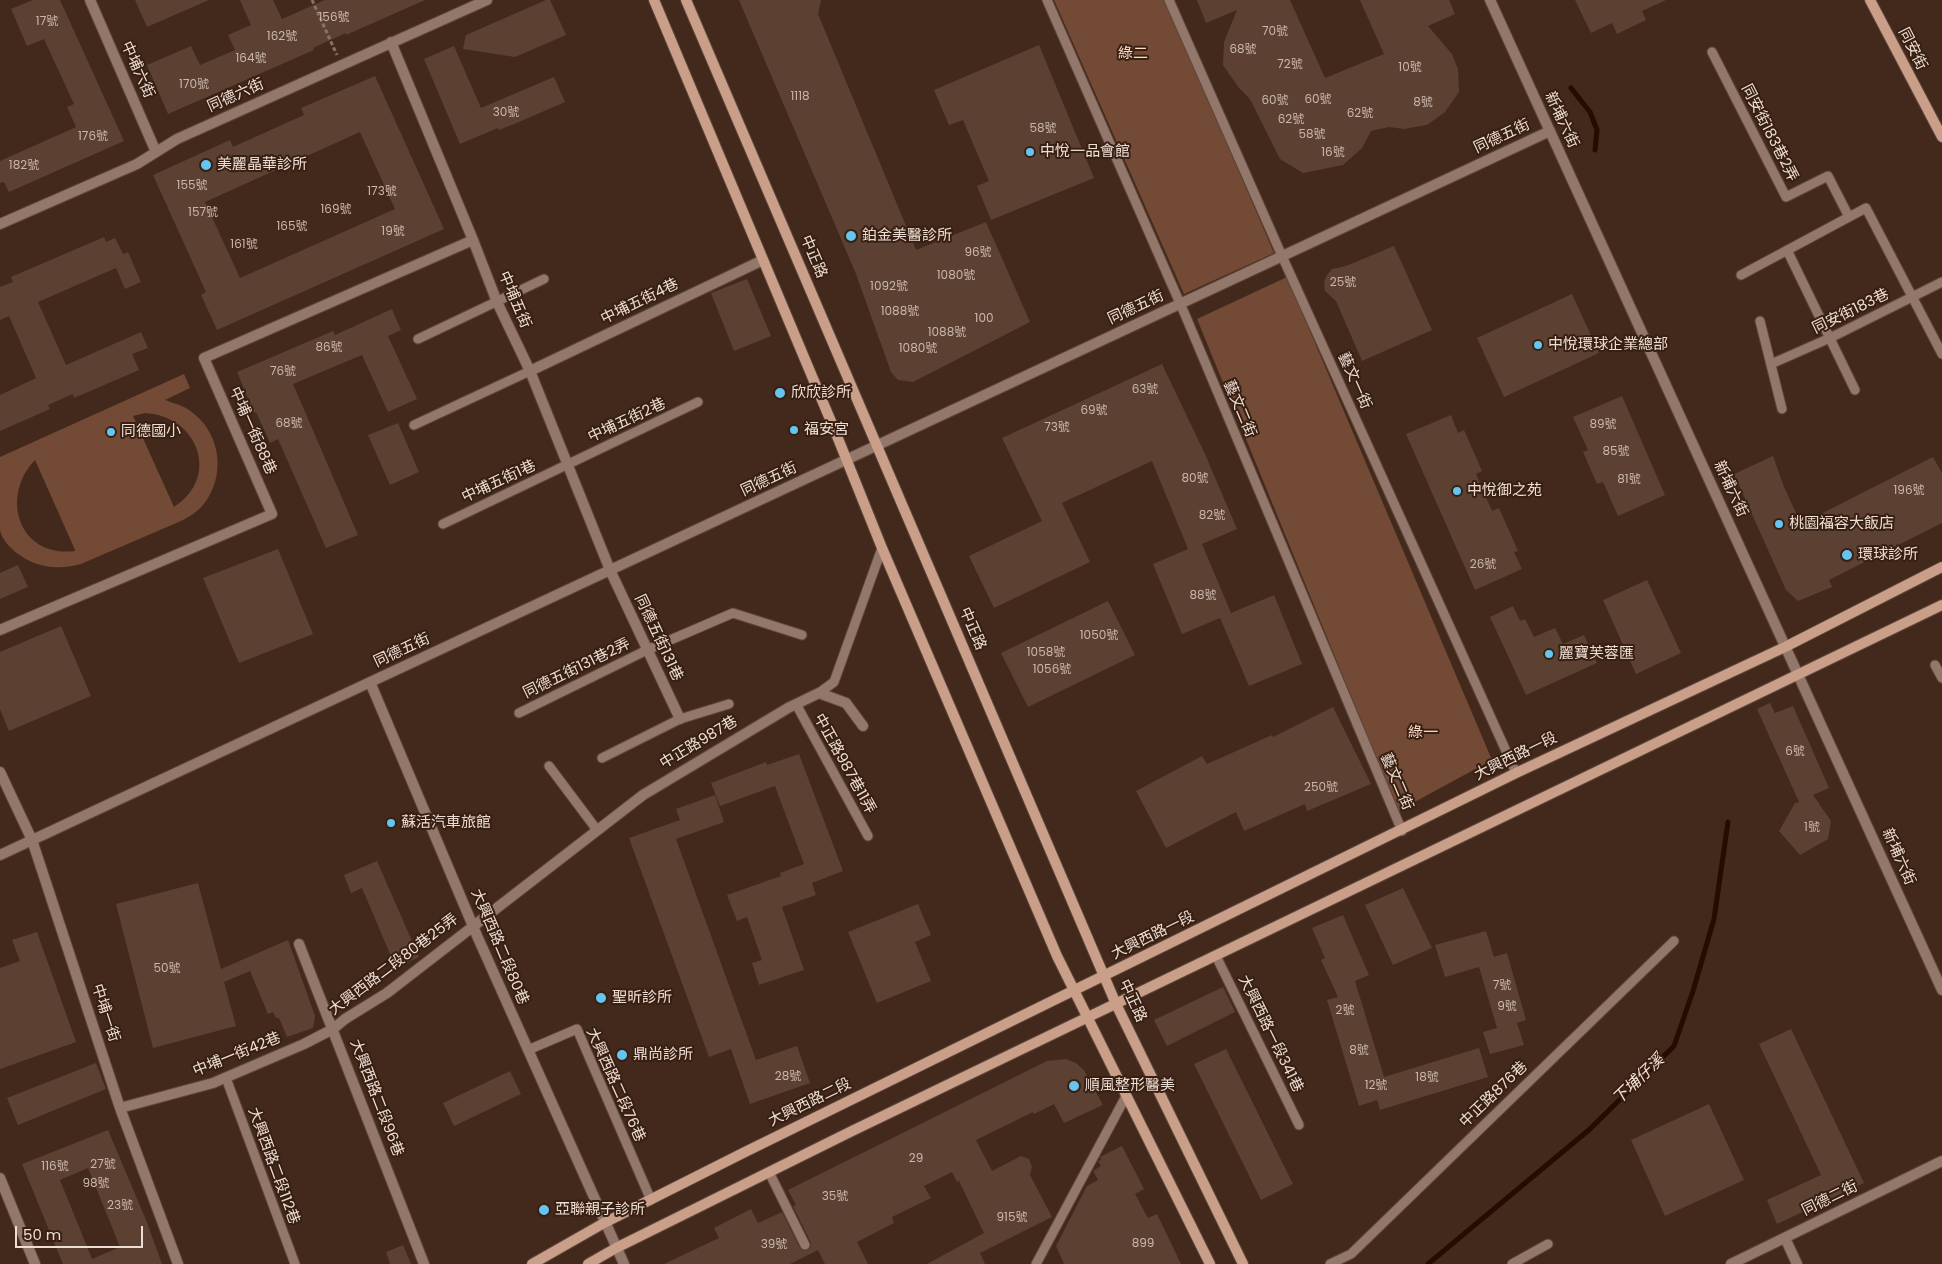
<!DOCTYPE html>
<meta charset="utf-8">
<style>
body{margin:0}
#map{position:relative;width:1942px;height:1264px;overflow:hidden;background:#42291b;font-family:Poppins,sans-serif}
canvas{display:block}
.scale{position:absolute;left:15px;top:1226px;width:128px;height:22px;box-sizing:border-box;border:2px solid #eeddd4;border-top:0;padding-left:6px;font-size:15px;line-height:18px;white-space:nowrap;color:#eeddd4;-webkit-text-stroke:4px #371f12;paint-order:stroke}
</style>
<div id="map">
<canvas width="1942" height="1264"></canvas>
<div class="scale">50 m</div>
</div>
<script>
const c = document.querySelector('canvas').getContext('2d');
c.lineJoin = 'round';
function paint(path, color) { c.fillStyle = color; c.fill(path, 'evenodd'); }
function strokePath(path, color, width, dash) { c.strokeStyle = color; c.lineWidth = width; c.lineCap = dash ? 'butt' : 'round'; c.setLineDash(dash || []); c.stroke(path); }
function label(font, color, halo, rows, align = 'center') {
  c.font = font + ' Poppins,"Noto Sans TC",sans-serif'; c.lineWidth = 4; c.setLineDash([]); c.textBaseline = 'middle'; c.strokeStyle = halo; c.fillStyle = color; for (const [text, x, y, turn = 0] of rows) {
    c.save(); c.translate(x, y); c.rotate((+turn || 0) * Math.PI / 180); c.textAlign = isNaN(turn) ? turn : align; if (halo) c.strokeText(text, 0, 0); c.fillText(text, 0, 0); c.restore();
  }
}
paint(new Path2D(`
 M1054 0H1165L1274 253 1184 294Z
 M1287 277 1492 760 1398 811 1197 319Z
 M184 374 190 388 165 400C173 403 182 405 189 410 221 431 227 476 203 505 197 512 189 517 181 521L81 564C54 571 30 567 10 547 6 543 1 536 0 530 0 523 0 515 0 507 0 490 0 474 0 457ZM145 413C198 416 221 477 174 507L133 416ZM35 460 75 550V551C18 558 0 496 35 460Z`), '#724a35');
strokePath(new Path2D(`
 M1571 88 1590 112 1597 130 1595 150
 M1428 1264 1590 1129 1674 1046 1693 991 1714 919 1728 822`), '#260b00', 5);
paint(new Path2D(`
 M33 0H60L124 141 9 192 4 182 0 183V161L76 127 67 107 74 104 44 39 27 46 11 9Z
 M135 0H209L147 27Z
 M240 0H273L282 19 325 0H425L346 35V33L313 48 314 50 168 114 147 65 191 46 200 65 235 50 228 35 251 25Z
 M546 0H550L566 35 515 57 463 49 466 35Z
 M739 0H821L818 14 916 250 986 222 1030 322 913 382 898 380 891 372 856 274Z
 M1197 0H1290L1325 78 1384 54 1360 0H1449L1455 14 1428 26 1452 54 1458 69 1459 92 1445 112 1427 125 1404 129 1389 127 1371 131 1362 148 1343 165 1303 173 1280 159 1250 99 1239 88 1223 65 1224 42 1237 10 1206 23Z
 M1575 0H1666L1642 11 1646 20 1617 34 1612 23 1591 33Z
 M1039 45 1094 178 991 220 977 186 989 181 963 120 949 125 934 90Z
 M454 46 481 108 554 77 565 102 519 122 499 130 498 128 460 144 424 59Z
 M375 76 444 229 217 330 201 295 206 292 153 175 230 140 233 147 304 115 301 108ZM360 132 395 209 240 278 205 202Z
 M104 237 106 242 115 238 123 254 128 252 141 282 125 289 116 268 38 302 66 365 141 332 148 348 132 354 139 370 74 398 73 394 48 405 50 409 0 431V395L36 378 9 316 0 320V287L13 282 11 277Z
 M1394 246 1432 330 1362 361 1336 301 1325 291 1324 282 1327 275 1332 269 1346 266Z
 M747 279 771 336 734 351 711 293Z
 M1572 294 1599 353 1504 397 1477 338Z
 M392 309 401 330 388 336 417 399 388 412 362 355 293 384 358 535 326 548 278 439 270 443 256 412 254 413 237 372 333 331 335 335Z
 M1162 364 1205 454 1237 529 1202 544 1231 613 1274 595 1302 664 1249 686 1220 618 1182 634 1153 564 1188 549 1152 461 1062 503 1090 562 994 608 969 556 1042 521 1002 438Z
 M1622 396 1665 495 1618 516 1603 482 1597 484 1583 452 1588 450 1573 417Z
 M1451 415 1458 433 1464 430 1482 471 1476 474 1492 511 1499 508 1518 551 1514 552 1522 569 1475 590 1406 434Z
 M398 423 419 472 390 485 368 435Z
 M1773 456 1784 487 1801 524 1933 457 1942 473V523L1829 580 1832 587 1798 601 1786 590 1734 474Z
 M278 549 313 634 239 663 203 578Z
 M18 565 28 587 0 599V573Z
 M1647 580 1681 653 1636 674 1603 600Z
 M1108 601 1135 655 1028 707 1001 653Z
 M1513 606 1520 621 1525 619 1534 637 1555 628 1563 644 1584 635 1597 663 1526 695 1490 617Z
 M61 626 91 696 9 731 0 709V652Z
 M1770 703 1775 713 1793 706 1829 788 1813 795 1831 821 1828 839 1800 855 1779 831 1795 803 1799 802 1757 709Z
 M1333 707 1371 784 1307 811 1305 804 1244 831 1236 812 1166 848 1136 791 1202 756 1207 764 1272 735 1273 737Z
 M799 754 843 871 812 883 816 895 782 907 804 970 759 985 752 963 762 960 747 917 737 921 727 895 781 876 780 873 804 864 775 786 720 806 711 783 766 762 767 765Z
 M715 795 724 822 676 839 756 1060 797 1046 810 1083 750 1104 731 1049 709 1057 629 838 680 820 676 809Z
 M377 861 419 957 396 968 362 888 351 893 344 875Z
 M198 883 221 969 288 940 315 1016 313 1028 287 1037 279 1018H276L273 1012 268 1014 250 971 224 982 236 1026 153 1048 116 904Z
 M1403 888 1432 948 1393 965 1365 905Z
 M918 904 931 935 915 942 931 981 877 1003 848 932Z
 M1343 915 1369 975 1355 981 1384 1077 1479 1048 1488 1077 1380 1110 1377 1100 1359 1106 1327 1000 1338 997 1321 960 1325 958 1312 928Z
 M1486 931 1494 957 1507 953 1526 1020 1517 1023 1524 1045 1490 1054 1483 1032 1497 1028 1479 967 1445 977 1435 945Z
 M37 932 76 1042 0 1069V968L20 961 12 940Z
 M1223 987 1235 1012 1167 1046 1154 1020Z
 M1791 1029 1864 1183 1777 1224 1767 1200 1821 1175 1759 1044Z
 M1226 1049 1293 1184 1261 1200 1194 1064Z
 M1066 1059 1076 1063 1084 1070 1103 1105 1064 1123 1054 1104 1034 1114 1033 1112 976 1140 992 1171 1021 1156 1029 1159 1032 1167 1030 1175 1052 1217 980 1253 985 1264H927L984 1233 959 1181 957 1182 952 1172 924 1186 931 1198 892 1217 894 1223 857 1242 868 1264H825L818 1250 790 1264H664L719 1238 714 1228 751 1209 758 1223 782 1212 800 1248 804 1251 808 1250 810 1248 811 1243 793 1206 796 1205 788 1190 1047 1061Z
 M96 1063 106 1089 18 1125 7 1098Z
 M510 1071 521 1094 454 1126 443 1103Z
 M1709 1104 1744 1180 1665 1216 1631 1140Z
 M108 1130 146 1220 162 1264H63L22 1164ZM88 1168 120 1247 92 1259 60 1180Z
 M1122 1146 1144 1189 1135 1194 1148 1218 1157 1214 1181 1264H1064L1056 1246 1087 1186 1098 1180 1093 1171 1101 1166 1098 1161 1101 1160 1100 1157Z
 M403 1245 411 1264H390L386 1252Z`), '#5c4133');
const lane = new Path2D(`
 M1047 0 1186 317 1402 831
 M1169 0 1282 256 1516 773
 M1712 52 1786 197 1828 176 1849 217 1866 208 1942 354
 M1787 250 1855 390
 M1741 275 1849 217
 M1760 321 1782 409
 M418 339 544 279
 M1771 364 1830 338 1942 282
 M414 425 530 371
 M443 524 698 402
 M1935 665 1942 678
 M819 693 834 682 882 548
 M796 704 868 836
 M519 713 647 650 733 613 802 635
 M602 758 680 719 729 704
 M549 766 597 830
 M1216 956 1299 1125
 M528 1050 577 1029 651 1200
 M226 1078 295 1264
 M769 1172 805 1245
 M1036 1264 1126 1096
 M1330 1264 1351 1254 1674 941
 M1512 1264 1548 1244`);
const street = new Path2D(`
 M90 0 156 152
 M1490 0 1942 990
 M391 42 473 240 497 302 530 371 610 570 680 719
 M0 224 137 164 177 139 487 0
 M530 371 763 260
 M0 630 272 514 204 358 473 240
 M370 682 478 938 624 1264
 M0 772 32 840 120 1108 178 1264
 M0 855 1550 131
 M299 944 424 1264
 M120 1108 213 1083 304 1044 333 1029 345 1019 387 993 643 795 788 708 819 693 846 703 863 726
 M0 1178 35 1264
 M1785 1238 1797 1264
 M1731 1264 1942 1161`);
const secondary = new Path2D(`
 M654 0 835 431 882 548 1057 956 1210 1264
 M686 0 1116 1004 1243 1264
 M1870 0 1942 137
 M532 1264 604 1223 745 1152 1516 773 1785 647 1942 567
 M588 1264 616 1248 852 1131 1942 605`);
strokePath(lane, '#5e4639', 11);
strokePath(street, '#5e4639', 12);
strokePath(secondary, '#5e4639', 12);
strokePath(new Path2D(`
 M312 0 337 55`), '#877266', 3, [4, 2.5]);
strokePath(lane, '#92776a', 9);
strokePath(street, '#92776a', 10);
strokePath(secondary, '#c99f89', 10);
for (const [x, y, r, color] of [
 [1030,152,5,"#65c5ee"],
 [206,165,6,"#65c5ee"],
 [851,236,6,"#65c5ee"],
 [1538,345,5,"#65c5ee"],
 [780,393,6,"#65c5ee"],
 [794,430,5,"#65c5ee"],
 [111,432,5,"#65c5ee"],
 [1457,491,5,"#65c5ee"],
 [1779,524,5,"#65c5ee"],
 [1847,555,6,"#65c5ee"],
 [1549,654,5,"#65c5ee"],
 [391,823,5,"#65c5ee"],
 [601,998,6,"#65c5ee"],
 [622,1055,6,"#65c5ee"],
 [1074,1086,6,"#65c5ee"],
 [544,1210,6,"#65c5ee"]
]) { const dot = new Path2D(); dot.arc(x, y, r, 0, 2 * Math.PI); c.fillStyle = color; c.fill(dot); strokePath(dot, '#371f12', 2); }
label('12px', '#cab6ac', null, [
 ["156號",334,18],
 ["17號",47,22],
 ["70號",1275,32],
 ["162號",282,37],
 ["68號",1243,50],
 ["164號",251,59],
 ["72號",1290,65],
 ["10號",1410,68],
 ["170號",194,85],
 ["1118",800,97],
 ["60號",1318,100],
 ["60號",1275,101],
 ["8號",1423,103],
 ["30號",506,113],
 ["62號",1360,114],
 ["62號",1291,120],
 ["58號",1043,129],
 ["58號",1312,135],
 ["176號",93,137],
 ["16號",1333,153],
 ["182號",24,166],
 ["155號",192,186],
 ["173號",382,192],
 ["169號",336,210],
 ["157號",203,213],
 ["165號",292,227],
 ["19號",393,232],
 ["161號",244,245],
 ["96號",978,253],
 ["1080號",956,276],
 ["25號",1343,283],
 ["1092號",889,287],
 ["1088號",900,312],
 ["100",984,319],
 ["1088號",947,333],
 ["86號",329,348],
 ["1080號",918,349],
 ["76號",283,372],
 ["63號",1145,390],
 ["69號",1094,411],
 ["68號",289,424],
 ["89號",1603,425],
 ["73號",1057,428],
 ["85號",1616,452],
 ["80號",1195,479],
 ["81號",1629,480],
 ["196號",1909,491],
 ["82號",1212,516],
 ["26號",1483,565],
 ["88號",1203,596],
 ["1050號",1099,636],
 ["1058號",1046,653],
 ["1056號",1052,670],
 ["6號",1795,752],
 ["250號",1321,788],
 ["1號",1812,828],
 ["50號",167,969],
 ["7號",1502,986],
 ["9號",1507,1007],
 ["2號",1345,1011],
 ["8號",1359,1051],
 ["28號",788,1077],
 ["18號",1427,1078],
 ["12號",1376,1086],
 ["29",916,1159],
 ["27號",103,1165],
 ["116號",55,1167],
 ["98號",96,1184],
 ["35號",835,1197],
 ["23號",120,1206],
 ["915號",1012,1218],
 ["899",1143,1244],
 ["39號",774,1245]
]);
label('15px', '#eeddd4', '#371f12', [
 ["同安街",1912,49,63],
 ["中埔六街",137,70,66],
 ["同德六街",236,96,-24],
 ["新埔六街",1561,120,65],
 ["同安街183巷2弄",1769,133,63],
 ["同德五街",1502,137,-25],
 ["中正路",813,257,67],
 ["中埔五街",514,300,67],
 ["中埔五街4巷",640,302,-26],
 ["同德五街",1136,308,-25],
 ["同安街183巷",1851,312,-26],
 ["藝文一街",1354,381,66],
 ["藝文二街",1239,409,67],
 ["中埔五街2巷",627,421,-25],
 ["中埔一街88巷",252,431,66],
 ["同德五街",769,480,-25],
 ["中埔五街1巷",499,482,-25],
 ["新埔六街",1730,489,65],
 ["中正路",972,629,67],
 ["同德五街131巷",658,638,65],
 ["同德五街",402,651,-25],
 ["同德五街131巷2弄",577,669,-26],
 ["中正路987巷",699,743,-31],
 ["大興西路一段",1516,757,-26],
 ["中正路987巷11弄",844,764,61],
 ["藝文二街",1396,782,67],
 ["新埔六街",1898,857,66],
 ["大興西路一段",1153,936,-26],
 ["大興西路二段80巷",499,947,67],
 ["大興西路二段80巷25弄",394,965,-37],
 ["中正路",1132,1001,65],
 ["中埔一街",105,1013,72],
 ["大興西路一段341巷",1270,1034,64],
 ["中埔一街42巷",237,1055,-22],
 ["大興西路二段76巷",615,1085,66],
 ["中正路876巷",1494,1095,-44],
 ["大興西路二段96巷",376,1098,69],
 ["大興西路二段",810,1103,-26],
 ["大興西路二段112巷",273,1166,70],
 ["同德二街",1830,1199,-26]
]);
label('15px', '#fedbc9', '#371f12', [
 ["綠二",1133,54],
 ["綠一",1423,733]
]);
label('15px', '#eeddd4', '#371f12', [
 ["中悅一品會館",1040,152],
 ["美麗晶華診所",217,165],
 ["鉑金美醫診所",862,236],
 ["中悅環球企業總部",1548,345],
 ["欣欣診所",791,393],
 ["福安宮",804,430],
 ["同德國小",121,432],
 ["中悅御之苑",1467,491],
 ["桃園福容大飯店",1789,524],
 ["環球診所",1858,555],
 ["麗寶芙蓉匯",1559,654],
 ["蘇活汽車旅館",401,823],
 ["聖昕診所",612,998],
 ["鼎尚診所",633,1055],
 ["順風整形醫美",1085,1086],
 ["亞聯親子診所",555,1210]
], 'left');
label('italic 16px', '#f2e0d7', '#371f12', [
 ["下埔仔溪",1639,1080,-44]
]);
</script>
